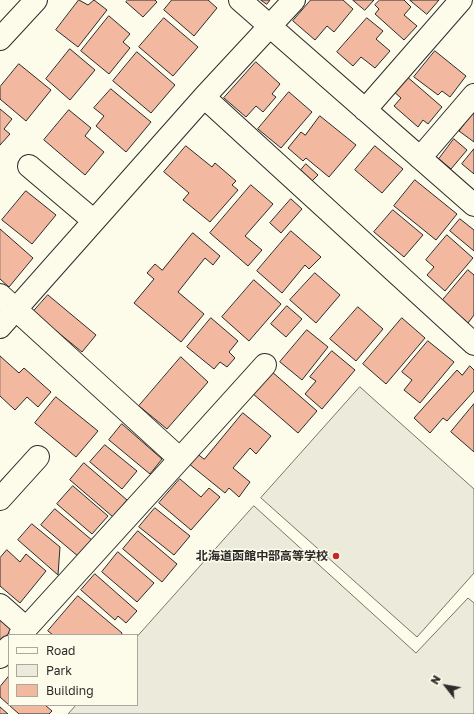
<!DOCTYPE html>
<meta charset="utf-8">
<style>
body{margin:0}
#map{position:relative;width:474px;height:714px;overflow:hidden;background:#fdfbea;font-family:"Golos Text",sans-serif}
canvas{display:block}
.legend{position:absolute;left:8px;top:634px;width:130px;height:72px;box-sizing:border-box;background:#fdfbea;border:1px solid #a9a89e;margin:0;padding:5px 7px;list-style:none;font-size:12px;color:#2b2b2b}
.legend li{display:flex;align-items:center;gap:8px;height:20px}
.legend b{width:20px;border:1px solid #a9a89e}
.north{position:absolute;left:426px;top:666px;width:40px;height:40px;-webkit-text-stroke:3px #fdfbea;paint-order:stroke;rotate:301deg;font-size:11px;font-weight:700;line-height:16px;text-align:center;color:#2b2b2b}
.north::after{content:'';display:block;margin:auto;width:14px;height:18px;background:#2b2b2b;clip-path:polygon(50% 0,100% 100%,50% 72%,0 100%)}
</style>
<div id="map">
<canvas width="474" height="714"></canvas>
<ul class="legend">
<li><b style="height:5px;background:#fdfbea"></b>Road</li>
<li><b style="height:11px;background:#ecebdb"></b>Park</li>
<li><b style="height:11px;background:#f2b8a0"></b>Building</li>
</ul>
<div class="north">N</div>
</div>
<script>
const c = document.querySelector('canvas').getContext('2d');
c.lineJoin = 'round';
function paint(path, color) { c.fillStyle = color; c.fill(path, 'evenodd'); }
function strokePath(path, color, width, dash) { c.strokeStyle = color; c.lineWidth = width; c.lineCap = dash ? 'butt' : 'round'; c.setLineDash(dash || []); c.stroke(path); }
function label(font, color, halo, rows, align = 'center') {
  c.font = font + ' "Golos Text","Noto Sans JP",sans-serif'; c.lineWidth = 3; c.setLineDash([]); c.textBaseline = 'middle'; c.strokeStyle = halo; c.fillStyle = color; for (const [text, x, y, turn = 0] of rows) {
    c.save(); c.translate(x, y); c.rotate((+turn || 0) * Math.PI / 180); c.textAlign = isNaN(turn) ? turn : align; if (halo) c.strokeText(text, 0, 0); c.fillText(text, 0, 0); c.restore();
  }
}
const green = new Path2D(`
 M360 387 474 489V573L417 637 261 498Z
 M254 506 416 653 468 598 474 603V714H68L76 705H137V637Z`);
paint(green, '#ecebdb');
strokePath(green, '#74746e', 1);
const building = new Path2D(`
 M79 0 88 5 94 0 107 10 78 47 56 30Z
 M128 0H155L157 2 143 17 126 2Z
 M172 0H208L217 8 194 36 164 10Z
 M261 0H270L267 4Z
 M311 0H343L353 9 334 32 327 26 315 40 293 21Z
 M353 0H374L365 10Z
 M380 0H404L411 7 404 15 417 26 404 40 375 14 379 9 375 5Z
 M410 0H439L427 14Z
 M109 16 130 34 123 42 130 48 109 74 81 51Z
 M164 18 198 47 173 76 139 47Z
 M367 18 383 31 376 39 390 51 375 68 361 57 353 66 337 52Z
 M70 49 95 70 70 100 46 79Z
 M435 51 466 76 450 97 442 91 438 95 414 77Z
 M137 52 175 85 151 113 113 81Z
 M256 62 280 84 272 94 276 97 263 112 256 106 246 117 224 98Z
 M19 64 51 90 26 121 0 99V87Z
 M405 75 442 107 428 124 423 120 418 127 394 106 401 98 392 90Z
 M111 89 151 122 126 152 96 126 104 116 94 108Z
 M289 92 312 112 281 148 258 129Z
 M0 109 12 119 4 129 10 134 0 145Z
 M470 109 474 112V142L459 131 469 117Z
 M69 110 91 128 85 136 104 152 85 175 44 140Z
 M320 116 356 145 329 177 306 158 303 161 288 148 301 132 305 135Z
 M454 139 467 150 451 169 439 159Z
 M186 146 212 167 215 163 236 181 232 185 238 190 210 222 183 200 189 193 164 172Z
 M375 146 403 169 382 193 355 170Z
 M474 149V174L462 164Z
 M306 164 318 175 312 181 301 170Z
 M415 180 457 214 436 240 394 206Z
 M251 185 273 204 245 236 262 250 248 266 210 233Z
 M26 191 56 215 32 244 2 220Z
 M291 199 302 209 281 233 270 223Z
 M393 210 423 235 404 257 374 232Z
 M460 219 474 230V251L450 231Z
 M0 229 33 258 9 287 0 279Z
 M291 231 321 257 309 269 305 265 282 293 257 271Z
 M193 233 220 256 213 265 205 258 178 292 204 314 181 342 134 303 154 279 147 273 155 264 162 270Z
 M447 235 473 258 445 291 427 275 434 267 426 260Z
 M468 270 474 275V315L468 323 442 301Z
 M315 273 340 295 316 323 290 300Z
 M254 280 281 304 249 341 222 317Z
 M48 295 96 335 82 352 33 312Z
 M287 306 302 319 286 337 271 324Z
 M358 307 383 329 356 361 330 339Z
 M211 318 238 341 229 352 235 358 227 367 220 362 214 369 187 347Z
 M402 318 425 338 386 384 363 364Z
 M307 330 328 347 302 380 280 362Z
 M428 341 454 362 420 403 404 390 412 380 402 372Z
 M332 351 355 370 322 409 305 394 316 381 310 377Z
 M0 356 19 373 24 368 51 392 38 407 27 397 15 410 0 396Z
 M181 357 208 382 167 429 139 406Z
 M470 366 474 370V391L447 421 443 418 430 433 414 418 457 370 462 375Z
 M271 371 317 411 298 433 252 393Z
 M56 397 98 431 76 457 35 423Z
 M474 404V452L451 432Z
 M243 413 271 436 256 454 250 448 233 468 250 482 239 497 229 488 225 493 188 463 196 453 204 459Z
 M122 424 162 459 150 474 109 440Z
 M105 445 137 471 122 489 90 462Z
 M84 463 127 500 113 517 70 480Z
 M180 479 201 497 209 488 220 497 191 530 159 503Z
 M73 486 108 516 92 534 57 504Z
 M155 508 190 536 174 555 139 527Z
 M55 509 93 541 79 557 41 525Z
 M32 524 60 547 58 575 18 540Z
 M138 531 177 564 162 582 123 549Z
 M7 550 20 562 26 554 46 571 20 603 0 586V558Z
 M118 552 154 583 137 602 102 572Z
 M95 574 137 611 126 623 118 616 115 620 81 590Z
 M78 596 122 633 121 635H53L48 631Z
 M0 617 13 628 0 643Z
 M9 676V705H45L52 711 49 714H19L0 697V687Z
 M0 707 8 714H0Z`);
paint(building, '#f2b8a0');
strokePath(building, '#2b2b2b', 1);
const minor = new Path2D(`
 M240 0 474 205
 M0 39 36 0
 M204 97 474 344
 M365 110 461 0
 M420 158 474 95
 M29 166 94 221
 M0 295 180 459 20 635
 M0 327 204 97 294 0
 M180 459 265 365
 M0 499 38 457
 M0 605 26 628
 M0 657 9 647`);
strokePath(minor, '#2b2b2b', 24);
strokePath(minor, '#fdfbea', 22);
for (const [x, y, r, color] of [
 [336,556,4,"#c62828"]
]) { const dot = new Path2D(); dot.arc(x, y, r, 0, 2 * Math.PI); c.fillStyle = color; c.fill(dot); strokePath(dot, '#fdfbea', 1.5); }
label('bold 12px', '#2b2b2b', '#fdfbea', [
 ["北海道函館中部高等学校",328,556]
], 'right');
</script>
